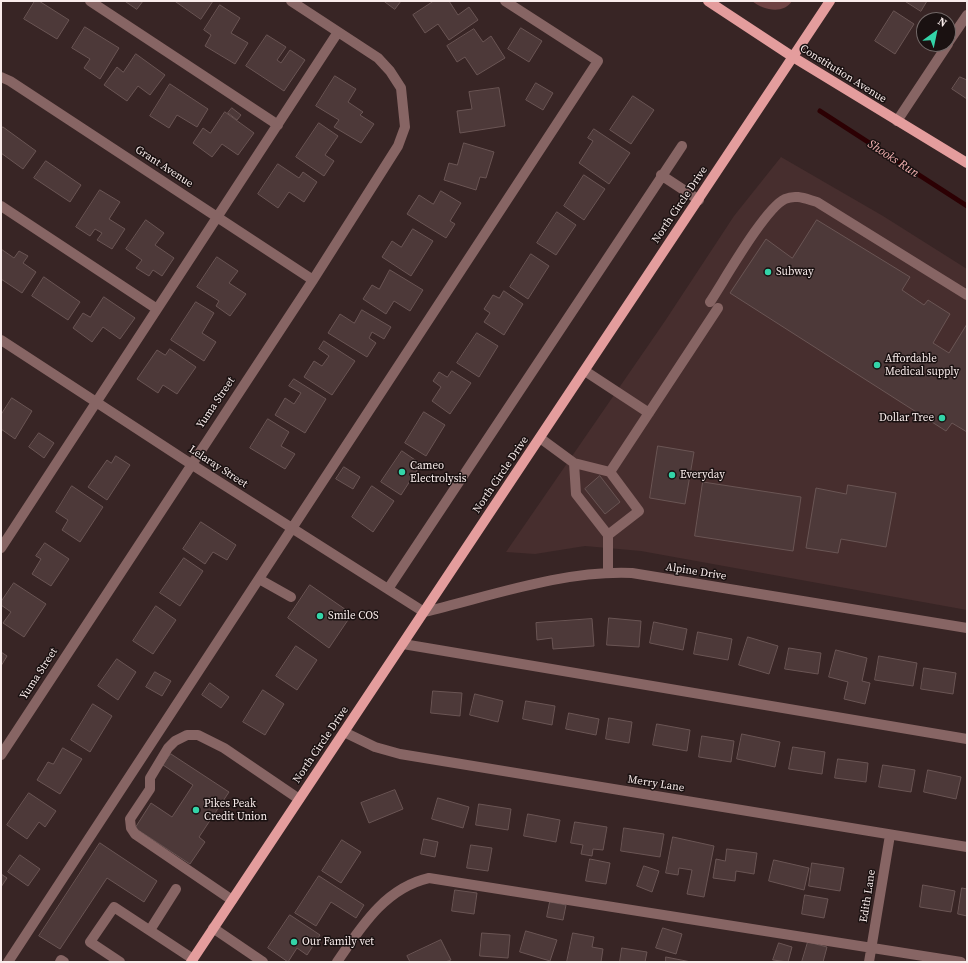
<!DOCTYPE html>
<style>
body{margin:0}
#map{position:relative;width:968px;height:963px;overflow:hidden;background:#382525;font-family:"Source Serif 4",serif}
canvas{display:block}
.frame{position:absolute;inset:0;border:2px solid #f9eceb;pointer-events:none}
.north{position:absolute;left:916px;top:12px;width:40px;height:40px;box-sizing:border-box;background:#1a1111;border:1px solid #736968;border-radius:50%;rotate:33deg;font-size:11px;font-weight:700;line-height:16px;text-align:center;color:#f9eceb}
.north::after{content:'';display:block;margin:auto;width:14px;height:18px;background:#33d4a8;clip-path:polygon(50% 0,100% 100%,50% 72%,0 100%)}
</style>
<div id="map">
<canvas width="968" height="963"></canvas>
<div class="frame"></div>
<div class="north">N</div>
</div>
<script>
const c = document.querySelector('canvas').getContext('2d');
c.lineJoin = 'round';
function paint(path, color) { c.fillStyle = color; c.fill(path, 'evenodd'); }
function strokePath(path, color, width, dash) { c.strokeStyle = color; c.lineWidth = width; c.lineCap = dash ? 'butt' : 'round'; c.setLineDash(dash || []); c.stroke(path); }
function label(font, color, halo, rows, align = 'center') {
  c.font = font + ' "Source Serif 4",serif'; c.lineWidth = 3; c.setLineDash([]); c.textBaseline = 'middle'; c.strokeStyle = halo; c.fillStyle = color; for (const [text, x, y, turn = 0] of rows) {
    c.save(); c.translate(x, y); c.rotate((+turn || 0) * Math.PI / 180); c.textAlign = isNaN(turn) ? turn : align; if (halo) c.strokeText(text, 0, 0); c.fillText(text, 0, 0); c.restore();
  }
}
paint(new Path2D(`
 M781 157 883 216 967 269V610L641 551 585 546 535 554 506 552 665 321 734 216Z`), '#472e2e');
paint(new Path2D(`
 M752 1H792C783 15 763 10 752 1Z`), '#6e4243');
strokePath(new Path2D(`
 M820 111 967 206`), '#2c0003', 5);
const building = new Path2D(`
 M35 1H39L69 20 57 39 24 19Z
 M125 1H143L137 9Z
 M175 1H213L201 19Z
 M384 1H401L395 9Z
 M434 1H449L458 15 469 7 478 20 449 40 438 24 425 33 413 15Z
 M905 1H927L921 11Z
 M220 5 240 18 231 33 248 43 235 64 205 46 211 35 204 30Z
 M894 11 914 24 895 54 875 41Z
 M85 27 119 48 100 79 84 68 90 59 72 48Z
 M521 28 542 41 529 62 508 49Z
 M474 29 483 42 491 36 505 58 477 75 465 57 457 62 447 46Z
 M267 35 286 47 277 60 281 63 290 50 305 60 284 91 246 66Z
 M136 54 165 75 150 95 138 86 127 101 104 85 117 67 123 72Z
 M335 76 356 89 348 102 363 112 360 115 374 124 361 143 334 127 339 120 316 106Z
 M960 77 967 80V99L952 89Z
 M536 83 553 93 543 110 526 100Z
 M170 84 208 109 197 127 177 115 169 128 150 116Z
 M499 88 505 126 460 133 457 111 472 109 469 92Z
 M633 96 654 110 631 144 610 130Z
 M232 108 241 115 237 120 228 113Z
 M225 112 254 133 238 155 222 144 212 157 193 143 203 128 210 133Z
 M319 123 338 136 325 155 334 161 324 176 296 157Z
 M3 127 36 151 23 169 1 153V130Z
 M594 129 630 153 609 184 579 163 593 141 588 138Z
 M464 143 494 152 486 178 480 177 476 190 444 180 449 163 457 165Z
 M46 161 81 185 70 202 34 178Z
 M278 164 299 178 303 172 317 182 304 202 289 192 278 208 258 194Z
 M584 175 605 189 584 220 564 206Z
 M100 190 120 202 109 219 125 229 112 249 97 240 102 233 95 229 90 236 76 227Z
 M441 191 461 203 450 221 455 224 446 238 407 214 419 195 433 204Z
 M557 212 576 225 556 255 537 243Z
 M146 220 164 233 155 245 174 258 162 276 153 270 149 276 136 268 142 260 126 249Z
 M817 220 910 277 902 290 924 305 928 300 950 314 933 343 949 353 967 324V432L952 423 946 431 730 293 766 239 792 258Z
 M413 229 433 241 411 276 382 257 392 241 401 247Z
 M1 249 14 258 19 251 28 256 23 263 36 272 22 293 1 279Z
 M531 254 549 266 528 299 510 287Z
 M217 257 238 271 229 283 246 294 230 316 216 306 219 301 197 287Z
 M390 270 423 290 410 311 394 301 386 314 363 299 372 285 379 289Z
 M44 277 80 302 68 320 32 296Z
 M504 291 523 304 504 335 484 322 490 313 484 309 493 295 499 298Z
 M104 297 135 318 120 339 103 327 92 342 73 328 83 313 90 317Z
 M196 302 214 313 202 333 216 342 204 361 171 340Z
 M362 310 391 327 384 339 372 332 369 338 376 343 367 357 328 333 340 314 354 323Z
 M477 333 498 346 479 377 457 363Z
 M324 341 355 361 332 395 304 377 314 361 322 366 329 356 319 349Z
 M170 349 196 367 177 394 163 385 158 393 137 379 157 350 165 355Z
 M452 371 471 383 450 414 432 401 441 387 433 381 439 372 447 377Z
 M294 379 326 399 305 433 275 415 285 398 294 404 301 393 289 386Z
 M12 398 32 411 15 439 1 429V415Z
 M424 412 445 425 426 456 405 443Z
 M268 419 289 432 281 446 295 454 285 469 250 448Z
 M39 433 54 443 44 458 29 447Z
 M658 446 694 452 685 504 650 498Z
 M402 451 421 464 401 495 381 482Z
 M116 456 130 465 107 500 88 487 107 460 111 463Z
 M344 467 360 477 353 489 336 479Z
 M600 476 620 502 605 514 585 489Z
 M703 482 801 497 793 551 695 536Z
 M848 485 896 493 886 547 841 539 838 553 806 548 816 488 846 494Z
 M72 486 103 507 80 542 62 530 68 520 56 512Z
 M372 486 394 501 373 532 352 517Z
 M201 522 236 545 227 560 213 552 205 564 183 549Z
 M45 543 69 559 51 586 32 574 41 559 36 556Z
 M184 558 203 571 180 606 160 593Z
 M14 583 46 604 24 637 3 623 11 612 1 605V602Z
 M310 585 352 614 329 648 288 618Z
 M156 606 176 620 153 654 133 641Z
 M609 618 641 621 639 647 607 645Z
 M592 619 594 646 553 649 552 638 537 640 536 623Z
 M654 622 687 629 683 650 650 643Z
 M698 632 732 639 728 660 694 654Z
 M748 637 778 646 769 674 739 665Z
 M296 646 317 660 297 690 276 676Z
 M789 648 821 653 818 674 785 669Z
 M836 650 867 658 862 681 870 683 865 704 844 699 848 682 829 677Z
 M1 652 7 656 1 666Z
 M879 656 917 663 913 686 875 680Z
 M117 659 136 672 118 700 98 686Z
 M924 668 956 673 953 694 921 689Z
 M155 672 171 681 162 696 146 687Z
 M210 683 229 697 221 708 202 695Z
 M263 690 284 704 265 735 243 722Z
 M433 691 462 693 460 716 431 713Z
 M475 694 503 701 498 722 470 715Z
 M526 701 555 706 552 725 523 719Z
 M93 704 112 716 90 752 71 740Z
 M569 713 599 719 596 735 566 729Z
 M609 718 632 722 629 743 606 739Z
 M657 724 690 730 687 751 653 745Z
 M742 734 780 742 775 767 737 759Z
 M702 736 734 741 731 762 699 757Z
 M793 747 825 752 822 774 789 769Z
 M63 748 82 759 60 794 37 780 48 762 53 764Z
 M171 754 229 792 199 837 205 842 190 864 135 828 151 803 172 817 193 785 163 765Z
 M838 759 868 763 866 782 835 778Z
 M883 765 915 770 911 792 879 787Z
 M928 770 961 777 956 799 924 792Z
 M395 790 403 809 369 823 361 803Z
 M29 793 56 811 45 827 39 822 27 839 7 825Z
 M438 798 469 807 463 828 432 819Z
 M479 804 511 809 508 830 476 825Z
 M528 814 560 820 556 842 524 836Z
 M575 822 607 827 603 850 593 849 592 856 581 854 583 845 571 843Z
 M624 828 664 834 660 857 621 851Z
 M673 837 714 846 704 897 687 894 692 870 679 868 678 875 666 873Z
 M424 839 438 842 435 857 421 854Z
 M342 840 361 852 341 883 322 871Z
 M100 843 157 881 144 902 107 878 60 949 39 936Z
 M471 845 492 848 488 871 467 868Z
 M727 849 757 853 754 874 736 871 735 881 713 878 716 859 725 861Z
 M20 855 40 869 28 886 8 872Z
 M590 859 610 863 606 884 586 881Z
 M774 860 809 868 804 890 769 881Z
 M812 863 844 868 840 891 809 886Z
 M644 866 659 871 652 892 637 886Z
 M1 874 7 878 1 887Z
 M319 876 364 905 356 918 331 902 316 926 295 913Z
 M923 885 955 891 951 912 920 907Z
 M962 888 967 889V916L958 914Z
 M455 890 477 893 474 914 452 911Z
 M805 895 828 899 824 918 802 914Z
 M550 902 566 905 563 920 547 917Z
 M290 915 320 935 307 955 297 948 288 962 268 948Z
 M663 928 682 934 676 954 656 948Z
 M526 931 557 940 550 961 520 952Z
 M482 933 510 935 508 958 480 956Z
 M573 933 594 937 592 947 603 949 601 962H567Z
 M441 940 451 960 445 962H410L407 956Z
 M808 942 827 947 823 962H802Z
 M779 943 792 947 788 962 773 960Z
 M622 948 647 952 645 962H620Z
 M666 957 691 962H666Z`);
paint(building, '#4d3939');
strokePath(building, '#6a5554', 1);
strokePath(new Path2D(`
 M90 1 278 125
 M948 43 967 15
 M1 77 10 81 313 280
 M897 121 948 44
 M661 175 699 200
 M1 206 157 309
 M710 302C724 281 765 208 785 199 796 194 806 199 817 202L967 295
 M1 340 191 464 424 612C491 596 563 570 632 573L967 628
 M585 371 649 413
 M540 438 574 463 610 472 718 308
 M574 463 576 494 608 535V572
 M608 535 639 511 610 472
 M1 548 338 32
 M259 579 291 597
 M388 589 682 146
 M403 644 967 739
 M344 732 375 747 400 754 967 847
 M1 755 313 280 398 146 405 127 401 88 390 71 378 58 291 1
 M232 900 135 834 131 828 130 819 150 789V778L168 748 175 741 187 735H198L224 748 299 799
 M213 928 263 962
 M150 930 176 889
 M8 962 598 61 505 1
 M60 962 61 960 64 962
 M120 962 90 942 114 907 193 959
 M337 962C361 927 385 888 429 878L961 962
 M869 962 890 835`), '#876564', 10);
strokePath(new Path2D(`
 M708 1 793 57 967 163
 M191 962 830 1`), '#e49d9d', 10);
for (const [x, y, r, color] of [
 [768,272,4,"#33d4a8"],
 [877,365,4,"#33d4a8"],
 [942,418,4,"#33d4a8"],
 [402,472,4,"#33d4a8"],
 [672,475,4,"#33d4a8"],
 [320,616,4,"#33d4a8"],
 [196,810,4,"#33d4a8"],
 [294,942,4,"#33d4a8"]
]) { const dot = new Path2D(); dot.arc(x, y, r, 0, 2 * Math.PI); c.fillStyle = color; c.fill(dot); strokePath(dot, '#1a1111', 1.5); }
label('11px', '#f9eceb', '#1a1111', [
 ["Constitution Avenue",843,74,32],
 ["Grant Avenue",164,167,33],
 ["North Circle Drive",680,205,-56],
 ["Yuma Street",216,403,-56],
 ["Lelaray Street",218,467,33],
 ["North Circle Drive",501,475,-56],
 ["Alpine Drive",696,572,9],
 ["Yuma Street",39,674,-57],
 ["North Circle Drive",321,745,-56],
 ["Merry Lane",656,784,9],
 ["Edith Lane",868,896,-81]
]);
label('11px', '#f9eceb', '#1a1111', [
 ["Subway",776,272],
 ["Affordable",885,359],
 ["Medical supply",885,372],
 ["Dollar Tree",934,418,"right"],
 ["Cameo",410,466],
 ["Electrolysis",410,479],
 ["Everyday",680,475],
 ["Smile COS",328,616],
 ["Pikes Peak",204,804],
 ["Credit Union",204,817],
 ["Our Family vet",302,942]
], 'left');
label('italic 12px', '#f6b4b3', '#1a1111', [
 ["Shooks Run",893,159,33]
]);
</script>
